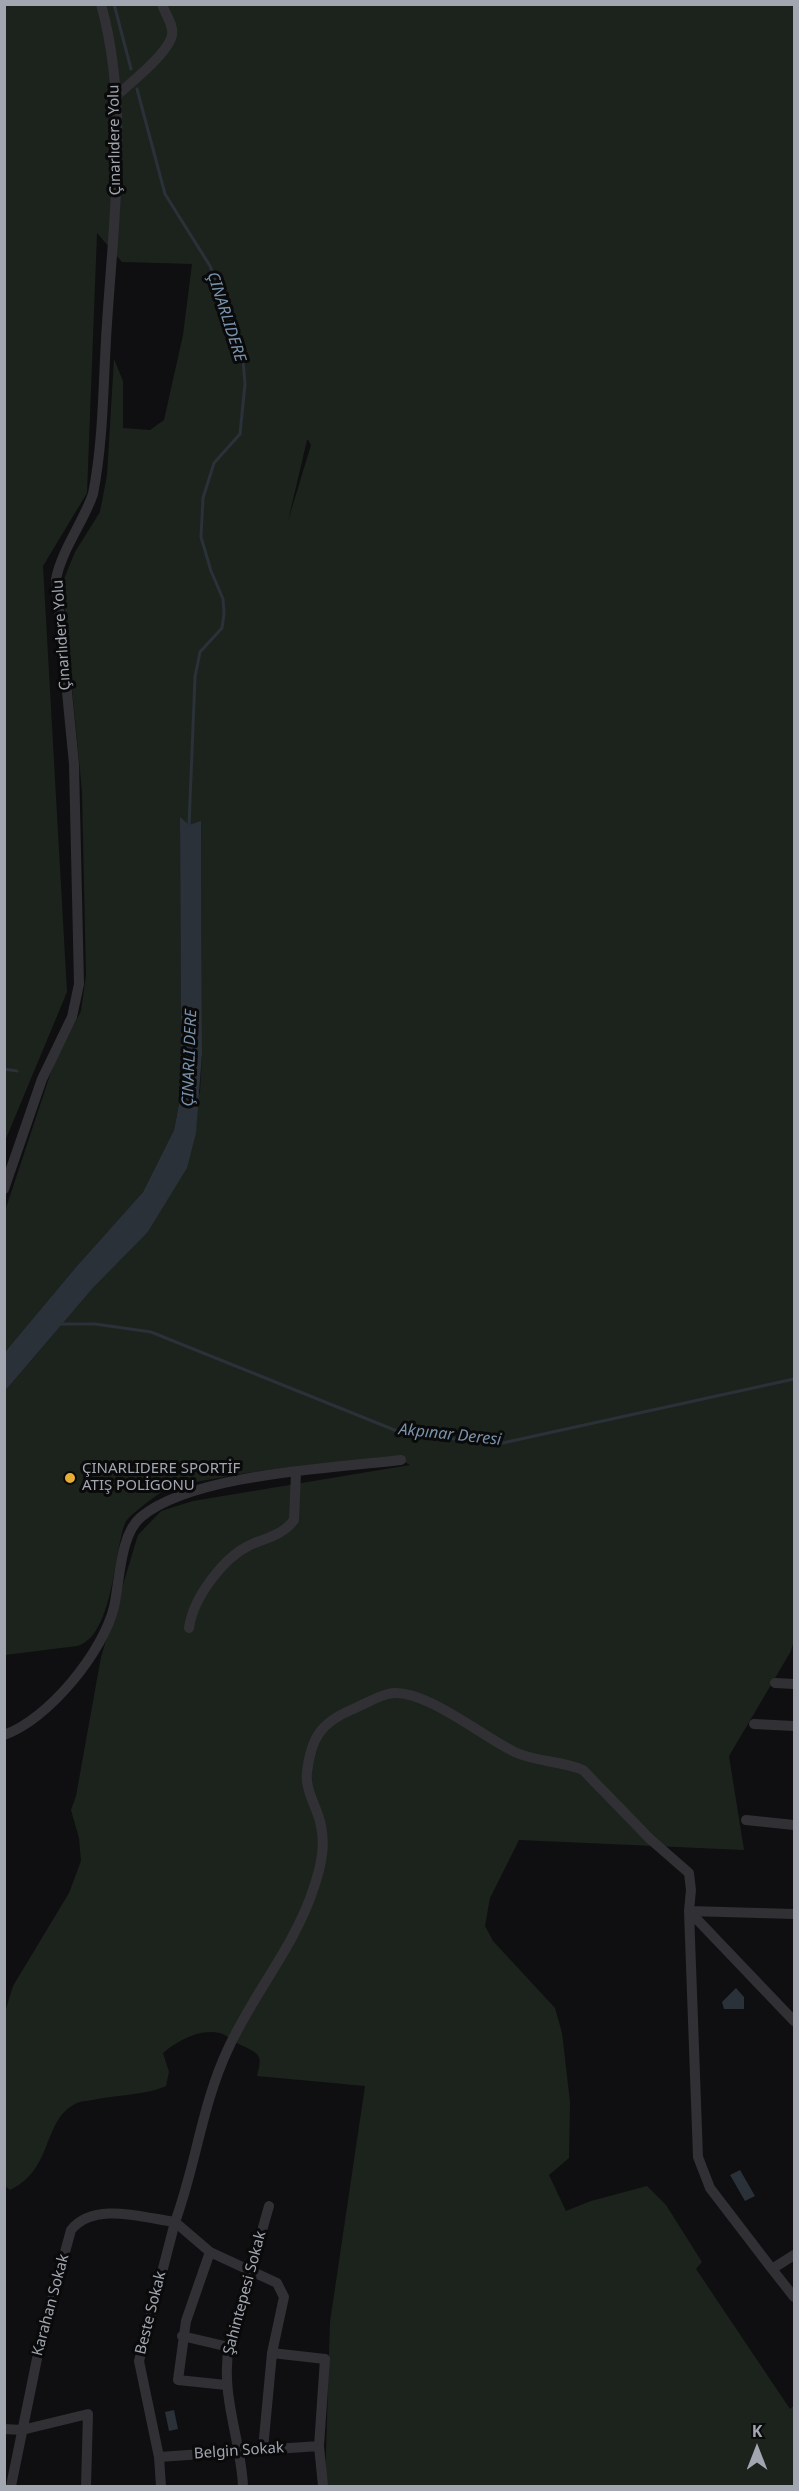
<!DOCTYPE html>
<meta charset="utf-8">
<style>
body{margin:0}
#map{position:relative;width:799px;height:2491px;overflow:hidden;background:#0f0f11;font-family:"Noto Sans",sans-serif}
canvas{display:block}
.frame{position:absolute;inset:0;border:6px solid #a1a6b1;pointer-events:none}
.north{position:absolute;left:727px;top:2419px;width:60px;height:60px;-webkit-text-stroke:4px #0a0a0b;paint-order:stroke;rotate:0deg;font-size:16px;font-weight:700;line-height:24px;text-align:center;color:#a1a6b1}
.north::after{content:'';display:block;margin:auto;width:21px;height:27px;background:#a1a6b1;clip-path:polygon(50% 0,100% 100%,50% 72%,0 100%)}
</style>
<div id="map">
<canvas width="799" height="2491"></canvas>
<div class="frame"></div>
<div class="north">K</div>
</div>
<script>
const c = document.querySelector('canvas').getContext('2d');
c.lineJoin = 'round';
function paint(path, color) { c.fillStyle = color; c.fill(path, 'evenodd'); }
function strokePath(path, color, width, dash) { c.strokeStyle = color; c.lineWidth = width; c.lineCap = dash ? 'butt' : 'round'; c.setLineDash(dash || []); c.stroke(path); }
function label(font, color, halo, rows, align = 'center') {
  c.font = font + ' "Noto Sans",sans-serif'; c.lineWidth = 6; c.setLineDash([]); c.textBaseline = 'middle'; c.strokeStyle = halo; c.fillStyle = color; for (const [text, x, y, turn = 0] of rows) {
    c.save(); c.translate(x, y); c.rotate((+turn || 0) * Math.PI / 180); c.textAlign = isNaN(turn) ? turn : align; if (halo) c.strokeText(text, 0, 0); c.fillText(text, 0, 0); c.restore();
  }
}
paint(new Path2D(`
 M5 5H794V1640L791 1651 729 1756 744 1850 519 1840 490 1898 485 1926 493 1941 555 2008 562 2033 570 2102 569 2158 549 2175 566 2211 591 2201 647 2186 666 2205 702 2262 696 2269 790 2409 794 2406V2486H325L330 2322 365 2086 257 2076C263 2055 260 2054 241 2045 234 2042 227 2035 220 2033 200 2028 177 2041 163 2053L169 2072 166 2086C146 2095 116 2095 93 2100 87 2101 80 2101 75 2104 42 2121 54 2169 10 2190L5 2186V2012L13 1986 69 1893 81 1861 79 1838 71 1810 76 1796 101 1657 138 1535 161 1511 193 1501 410 1465 395 1457C335 1463 273 1467 213 1479 196 1482 175 1484 160 1493 153 1498 128 1516 125 1523 114 1552 113 1637 77 1646L5 1655V1391L93 1288 147 1233 200 1092 202 1054 201 822 189 826 180 818 181 1093 174 1130 143 1192 76 1267 5 1352V1211L53 1066 81 1011 86 975 82 792 62 584 75 552 100 512 107 475 114 359 123 381V428L150 430 164 420 183 335 192 264 122 262 97 233 87 493 43 566 67 992 5 1141ZM308 440 311 445 288 521 307 440Z`), '#1c231d');
paint(new Path2D(`
 M180 817 189 825 201 821 202 1054 196 1133 187 1168 147 1233 93 1288 5 1391V1352L76 1267 143 1192 174 1130 181 1093Z
 M736 1988 744 1997V2009H724L722 2002Z
 M740 2170 755 2196 745 2201 730 2175Z
 M174 2410 178 2429 169 2431 165 2412Z`), '#2a3138');
strokePath(new Path2D(`
 M114 4 131 69
 M137 89 165 194 210 266 227 309 243 360 245 384 240 434 214 463 203 498 201 537 211 571 223 599 224 614 222 628 200 652 195 677 189 826
 M4 1069 17 1071
 M59 1324H95L151 1332 402 1433 498 1444 794 1379`), '#2a3138', 3);
strokePath(new Path2D(`
 M115 97C129 84 169 53 172 35 174 25 165 14 162 4
 M4 1189 42 1079 72 1017 79 984 74 764 56 579C62 549 83 523 93 494 103 443 103 392 106 340 112 229 131 113 101 4
 M189 1628C193 1598 223 1558 250 1545 266 1538 283 1535 294 1520L296 1472
 M775 1683 794 1684
 M754 1724 794 1726
 M4 1735C49 1719 103 1652 114 1607 120 1580 120 1534 141 1517 192 1474 333 1468 401 1460
 M746 1820 794 1825
 M689 1911 794 2021
 M689 1911 794 1914
 M210 2252 186 2321 178 2380 226 2385
 M772 2269 794 2297
 M182 2336 229 2347
 M272 2353 325 2359 319 2446 323 2486
 M4 2429 22 2430 88 2414 86 2486
 M159 2457 319 2446
 M11 2486 40 2344 71 2230C94 2201 144 2218 175 2222 196 2165 202 2104 228 2049 253 1994 294 1947 313 1890 322 1864 327 1841 318 1815 313 1801 305 1786 307 1772 311 1739 320 1723 351 1710 363 1705 376 1697 388 1694 421 1685 485 1739 517 1753 538 1762 562 1761 583 1770L650 1839 689 1873 691 1890 689 1911 698 2157 710 2188 772 2269 794 2255
 M161 2486 159 2457 139 2361 175 2222 210 2252 277 2283 284 2297 272 2353 263 2449
 M243 2486C241 2440 220 2394 229 2347L269 2206`), '#313135', 10);
for (const [x, y, r, color] of [
 [70,1478,6,"#e6ae32"]
]) { const dot = new Path2D(); dot.arc(x, y, r, 0, 2 * Math.PI); c.fillStyle = color; c.fill(dot); strokePath(dot, '#0a0a0b', 2); }
label('15px', '#a1a6b1', '#0a0a0b', [
 ["Çınarlıdere Yolu",115,140,-91],
 ["Çınarlıdere Yolu",62,635,-94],
 ["Şahintepesi Sokak",245,2293,-75],
 ["Karahan Sokak",51,2305,-75],
 ["Beste Sokak",151,2313,-76],
 ["Belgin Sokak",239,2451,-4]
]);
label('15px', '#a1a6b1', '#0a0a0b', [
 ["ÇINARLIDERE SPORTİF",82,1469],
 ["ATIŞ POLİGONU",82,1486]
], 'left');
label('italic 16px', '#7992ab', '#0a0a0b', [
 ["ÇINARLIDERE",226,317,72],
 ["ÇINARLI DERE",190,1058,-88],
 ["Akpınar Deresi",450,1435,6]
]);
</script>
